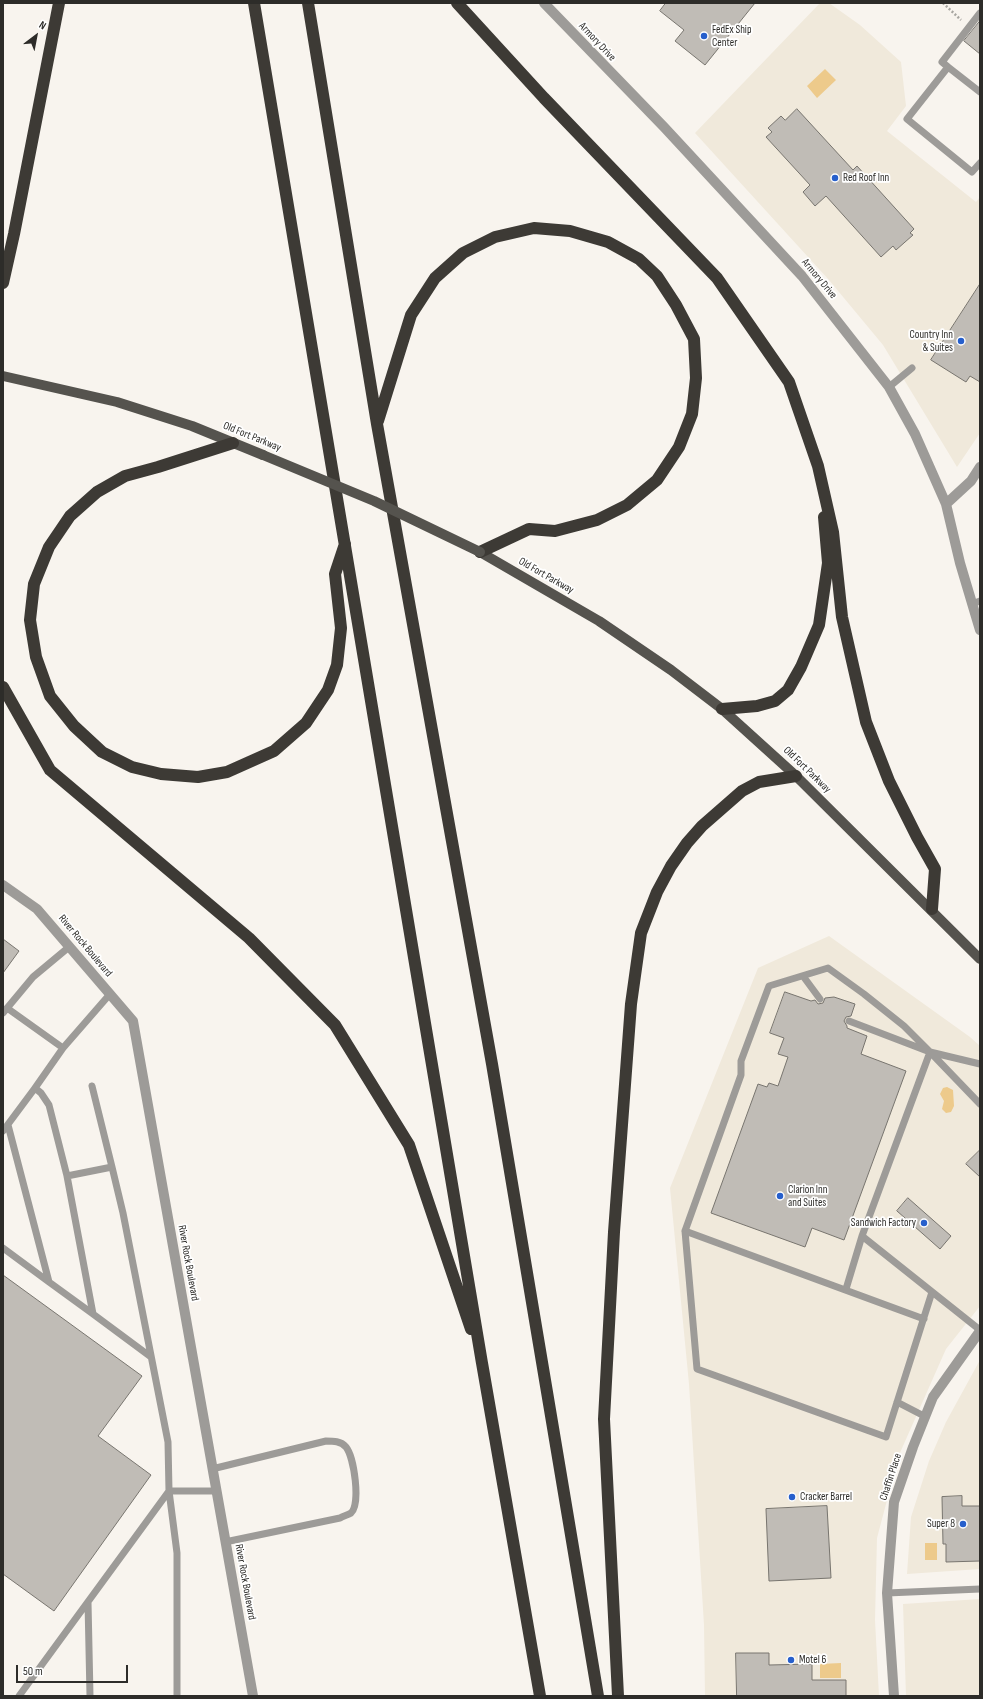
<!DOCTYPE html>
<style>
body{margin:0}
#map{position:relative;width:983px;height:1699px;overflow:hidden;background:#f8f4ee;font-family:"Sofia Sans Condensed",sans-serif}
canvas{display:block}
.frame{position:absolute;inset:0;border:4px solid #2d2c29;pointer-events:none}
.north{position:absolute;left:16px;top:16px;width:40px;height:40px;-webkit-text-stroke:3px #fff;paint-order:stroke;rotate:32deg;font-size:11px;font-weight:700;line-height:16px;text-align:center;color:#2d2c29}
.north::after{content:'';display:block;margin:auto;width:14px;height:18px;background:#2d2c29;clip-path:polygon(50% 0,100% 100%,50% 72%,0 100%)}
.scale{position:absolute;left:16px;top:1665px;width:112px;height:18px;box-sizing:border-box;border:2px solid #2d2c29;border-top:0;padding-left:5px;font-size:12px;line-height:14px;white-space:nowrap;color:#2d2c29;-webkit-text-stroke:3px #fff;paint-order:stroke}
</style>
<div id="map">
<canvas width="983" height="1699"></canvas>
<div class="frame"></div>
<div class="north">N</div>
<div class="scale">50 m</div>
</div>
<script>
const c = document.querySelector('canvas').getContext('2d');
c.lineJoin = 'round';
function paint(path, color) { c.fillStyle = color; c.fill(path, 'evenodd'); }
function strokePath(path, color, width, dash) { c.strokeStyle = color; c.lineWidth = width; c.lineCap = dash ? 'butt' : 'round'; c.setLineDash(dash || []); c.stroke(path); }
function label(font, color, halo, rows, align = 'center') {
  c.font = font + ' "Sofia Sans Condensed",sans-serif'; c.lineWidth = 3.5; c.setLineDash([]); c.textBaseline = 'middle'; c.strokeStyle = halo; c.fillStyle = color; for (const [text, x, y, turn = 0] of rows) {
    c.save(); c.translate(x, y); c.rotate((+turn || 0) * Math.PI / 180); c.textAlign = isNaN(turn) ? turn : align; if (halo) c.strokeText(text, 0, 0); c.fillText(text, 0, 0); c.restore();
  }
}
paint(new Path2D(`
 M820 3H829L860 25 901 62 906 106 887 131 976 202 980 197V433L957 467 883 345 829 280 695 133Z
 M829 936 970 1037 980 1046V1306L946 1349 899 1455 877 1538 875 1620 879 1696H705L704 1625 689 1384 670 1188 758 968Z
 M980 1360V1569L907 1574 911 1517 929 1461 946 1422Z
 M980 1599V1696H906L903 1604Z`), '#f0e9db');
paint(new Path2D(`
 M825 69 836 80 817 98 807 86Z
 M947 1087 953 1090 954 1106 951 1112 946 1113 942 1109 944 1101 940 1094 943 1088Z
 M925 1543H937V1560H925Z
 M841 1663V1678H820V1664Z`), '#edca8b');
const building = new Path2D(`
 M666 3H755L705 65 675 41 684 30 660 11Z
 M980 21V54L964 41Z
 M797 109 853 170 857 166 914 229 910 233 913 235 896 250 893 246 881 257 826 196 815 206 803 192 810 185 766 137 772 132 768 128 781 116 785 120Z
 M980 284V382L970 376 966 382 931 360Z
 M3 939 19 951 3 973Z
 M785 992 811 1001 815 1000 818 1004 823 1003 825 998 834 997 855 1004 851 1016 846 1017 844 1021 847 1026V1028L867 1036 861 1054 906 1071 844 1240 812 1228 805 1247 711 1213 758 1084 767 1087 769 1083 778 1086 788 1057 778 1054 784 1038 770 1033Z
 M980 1150V1177L966 1164Z
 M908 1198 951 1236 940 1249 897 1211Z
 M3 1275 142 1376 98 1436 151 1475 54 1611 3 1574Z
 M962 1496V1506H980V1561L946 1562V1544H943L942 1497Z
 M827 1506 831 1578 769 1581 766 1509Z
 M736 1653H769V1665L812 1664V1680H846V1696H737Z`);
paint(building, '#c0bcb6');
strokePath(building, '#78756f', 1);
strokePath(new Path2D(`
 M943 3 961 20`), '#a7a5a0', 2.5, [2, 2]);
strokePath(new Path2D(`
 M948 67 942 62 980 13
 M980 92 948 67 907 119 972 172 980 163
 M889 387 912 368
 M972 604 980 601
 M803 976 820 999
 M110 994 63 1048 35 1088 41 1093 49 1105 67 1176 112 1167 123 1213 168 1442 169 1491 177 1553V1696
 M7 1008 63 1048
 M3 1013 33 977 69 947
 M849 1021 930 1052 980 1064
 M931 1053 980 1104
 M92 1086 112 1167
 M3 1131 35 1088
 M67 1176 93 1314 151 1357
 M685 1231 697 1369 886 1437 932 1292
 M3 1248 49 1282 8 1125
 M49 1282 93 1314
 M846 1289 862 1236
 M924 1319 685 1231 741 1075V1061L769 986 828 968 864 994 904 1026 930 1052 862 1236 980 1330
 M897 1402 926 1417
 M212 1469 326 1441C333 1441 341 1441 346 1447 354 1457 361 1504 351 1513 348 1515 343 1516 340 1518L225 1542
 M887 1593 980 1589
 M88 1602 90 1696
 M19 1696 169 1491H216`), '#9d9b98', 7);
strokePath(new Path2D(`
 M544 3 664 127 802 276 889 387 915 434 946 504 960 563 980 630
 M946 504 971 481 980 467`), '#9d9b98', 10);
strokePath(new Path2D(`
 M3 885 37 909 133 1021 253 1696
 M894 1696 887 1593 894 1502 913 1447 933 1397 980 1331`), '#9d9b98', 10);
strokePath(new Path2D(`
 M3 376 117 402 192 426 263 455
 M480 552 599 621 671 670 722 709 796 776 980 959`), '#55534e', 10);
strokePath(new Path2D(`
 M254 3 482 1363 540 1696
 M308 3 377 424 492 1064 598 1696
 M457 3 544 98 717 278 789 382 818 466 833 532 842 617 866 722 889 781 917 837 935 869 932 909
 M3 283 14 234 59 3
 M378 421 411 315 435 278 463 253 495 237 534 228 570 231 608 242 639 259 657 276 676 305 694 339 696 378 692 414 679 447 657 480 627 505 597 520 555 531 529 529 480 552
 M233 443 158 467 125 476 97 492 70 516 49 547 34 584 30 620 36 657 50 696 74 726 102 752 132 767 161 774 198 777 227 772 274 751 306 723 328 690 337 665 341 628 335 574 345 544
 M3 687 50 770 249 938 335 1025 409 1145 471 1329
 M722 709 757 706 775 701 788 690 801 667 819 625 828 563 824 517
 M618 1696 604 1419 614 1232 631 1004 641 933 657 892 671 866 687 843 702 826 742 791 759 782 796 776`), '#3d3a35', 12);
strokePath(new Path2D(`
 M263 455 374 501 480 552`), '#55534e', 10);
for (const [x, y, r, color] of [
 [704,36,4,"#265fcc"],
 [835,178,4,"#265fcc"],
 [961,341,4,"#265fcc"],
 [780,1196,4,"#265fcc"],
 [924,1223,4,"#265fcc"],
 [792,1497,4,"#265fcc"],
 [963,1524,4,"#265fcc"],
 [791,1660,4,"#265fcc"]
]) { const dot = new Path2D(); dot.arc(x, y, r, 0, 2 * Math.PI); c.fillStyle = color; c.fill(dot); strokePath(dot, '#fff', 1.5); }
label('11px', '#2d2c29', '#fff', [
 ["FedEx Ship",712,30],
 ["Center",712,43],
 ["Red Roof Inn",843,178],
 ["Country Inn",953,335,"right"],
 ["& Suites",953,348,"right"],
 ["Clarion Inn",788,1190],
 ["and Suites",788,1203],
 ["Sandwich Factory",916,1223,"right"],
 ["Cracker Barrel",800,1497],
 ["Super 8",955,1524,"right"],
 ["Motel 6",799,1660]
], 'left');
label('11px', '#2d2c29', '#fff', [
 ["Armory Drive",597,42,47],
 ["Armory Drive",819,279,50],
 ["Old Fort Parkway",252,437,22],
 ["Old Fort Parkway",546,576,30],
 ["Old Fort Parkway",807,770,44],
 ["River Rock Boulevard",85,946,50],
 ["River Rock Boulevard",188,1263,80],
 ["Chaffin Place",891,1477,-72],
 ["River Rock Boulevard",245,1582,80]
]);
</script>
